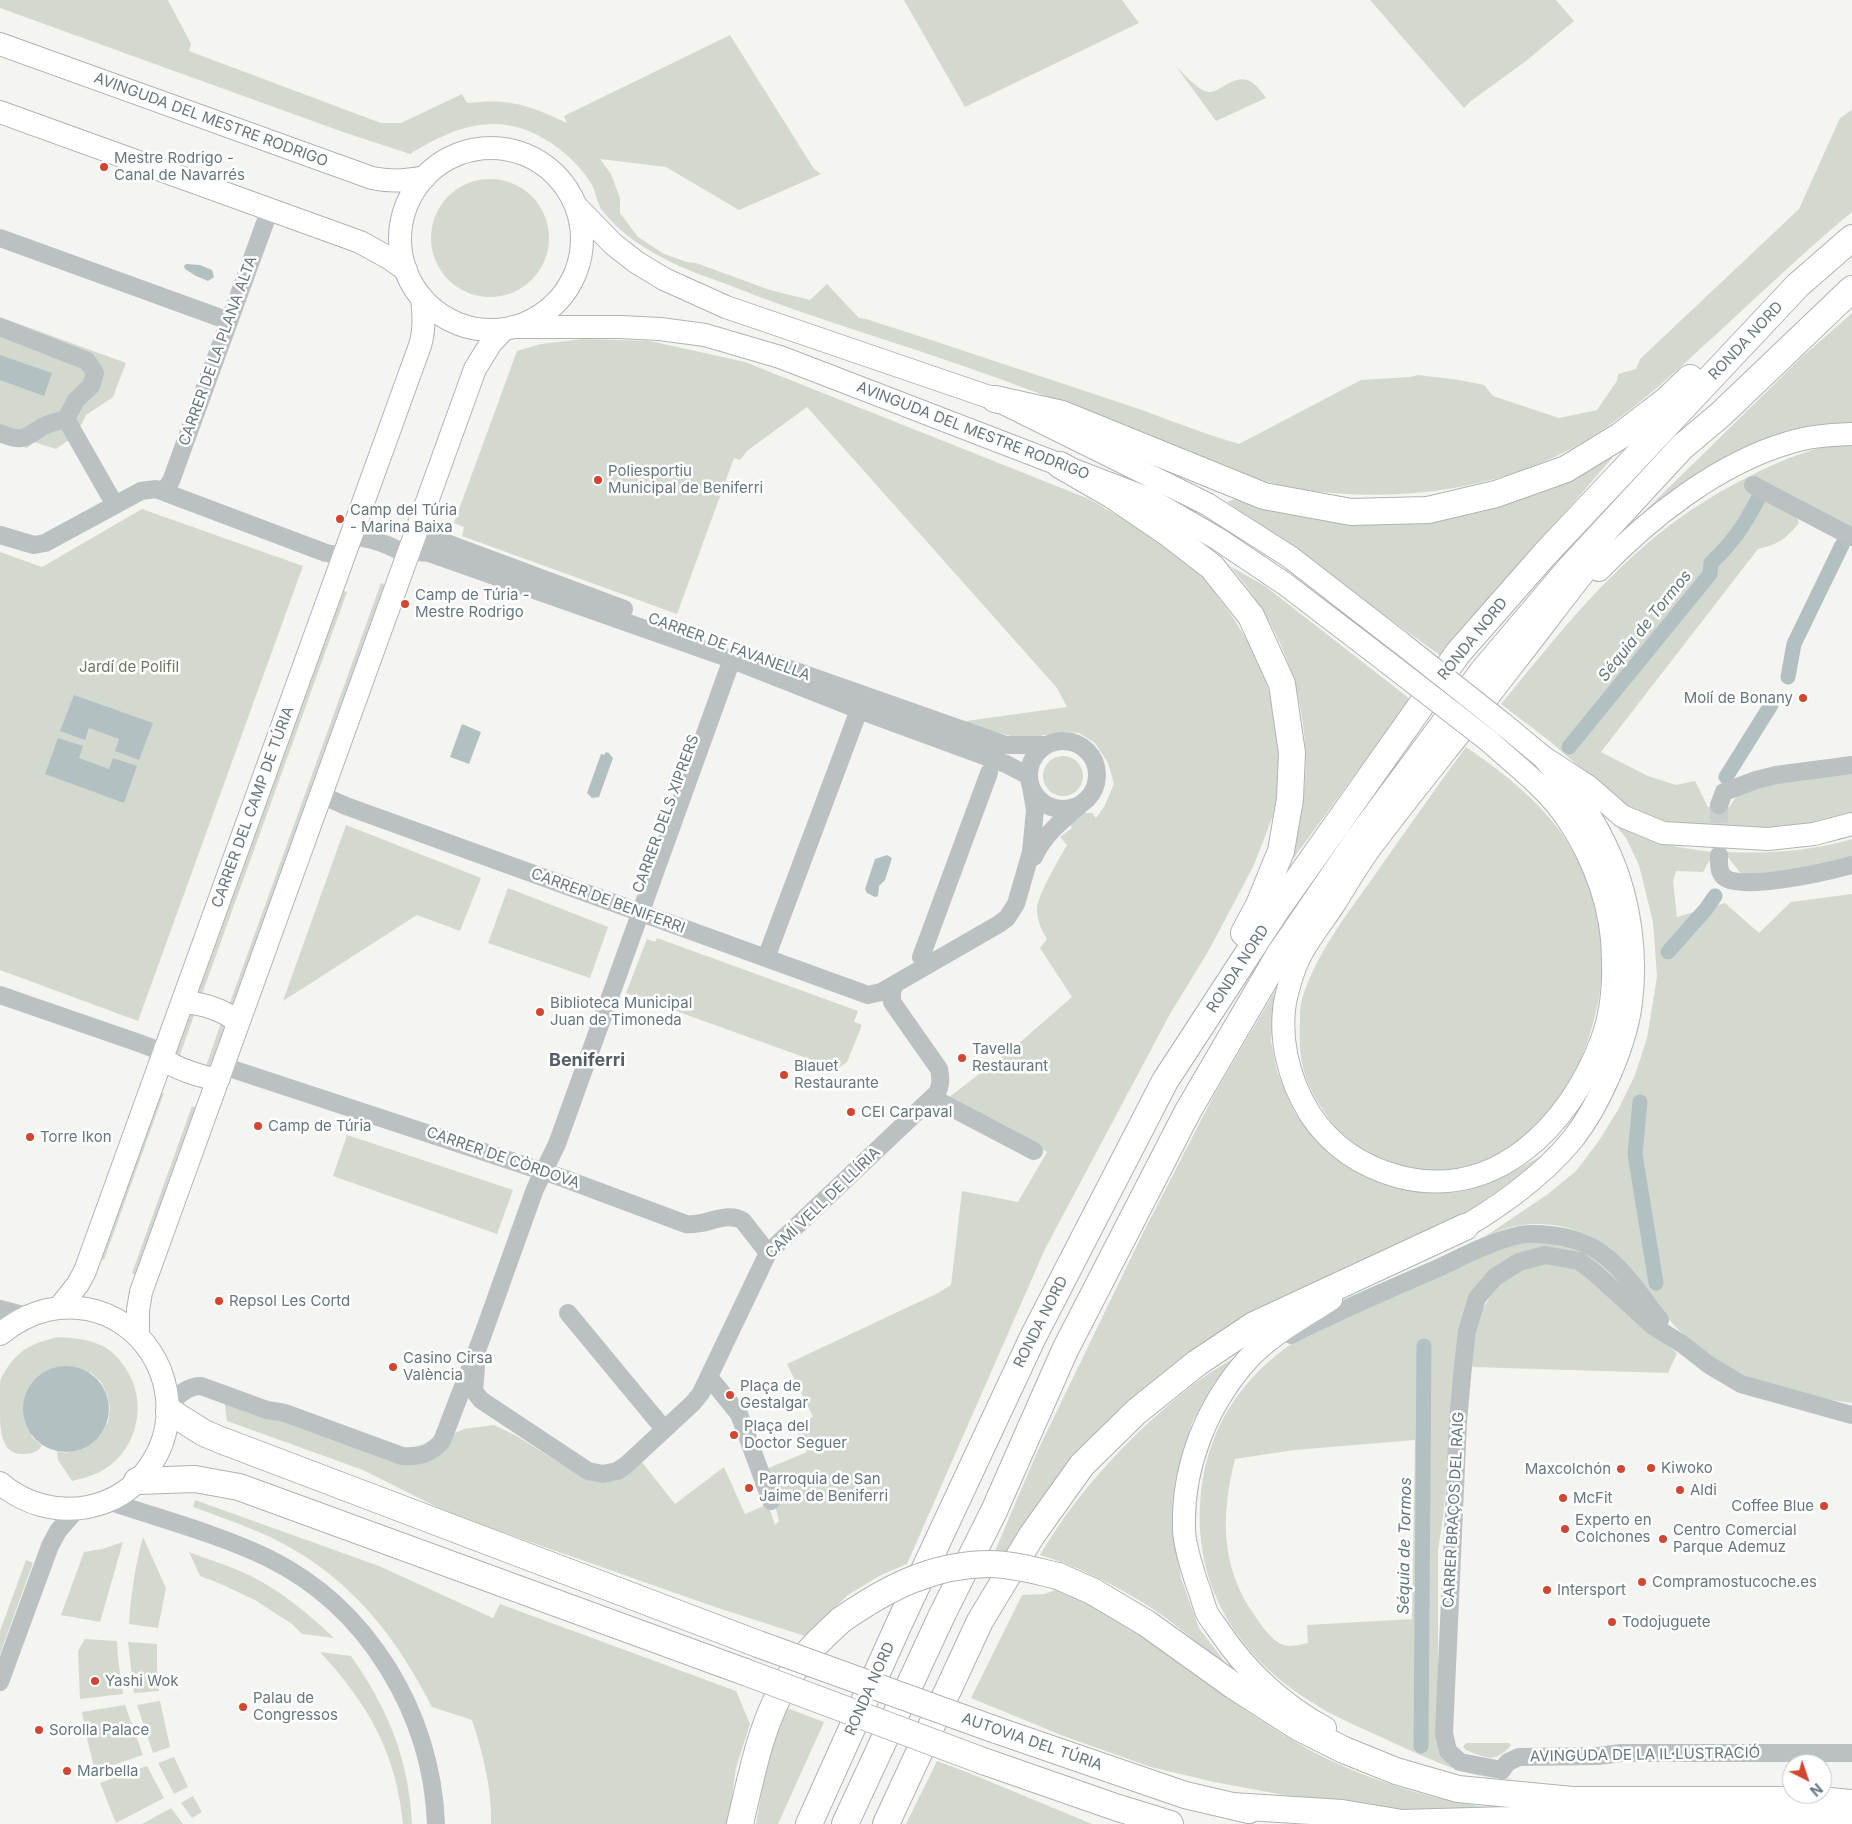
<!DOCTYPE html>
<meta charset="utf-8">
<style>
body{margin:0}
#map{position:relative;width:1852px;height:1824px;overflow:hidden;background:#f4f4f1;font-family:Inter,sans-serif}
canvas{display:block}
.north{position:absolute;left:1782px;top:1754px;width:50px;height:50px;box-sizing:border-box;background:#fff;border:1px solid #c2c9cc;border-radius:50%;rotate:139deg;font-size:14px;font-weight:700;line-height:20px;text-align:center;color:#66777f}
.north::after{content:'';display:block;margin:auto;width:18px;height:22px;background:#d44531;clip-path:polygon(50% 0,100% 100%,50% 72%,0 100%)}
</style>
<div id="map">
<canvas width="1852" height="1824"></canvas>
<div class="north">N</div>
</div>
<script>
const c = document.querySelector('canvas').getContext('2d');
c.lineJoin = 'round';
function paint(path, color) { c.fillStyle = color; c.fill(path, 'evenodd'); }
function strokePath(path, color, width, dash) { c.strokeStyle = color; c.lineWidth = width; c.lineCap = dash ? 'butt' : 'round'; c.setLineDash(dash || []); c.stroke(path); }
function label(font, color, halo, rows, align = 'center') {
  c.font = font + ' Inter,sans-serif'; c.lineWidth = 5; c.setLineDash([]); c.textBaseline = 'middle'; c.strokeStyle = halo; c.fillStyle = color; for (const [text, x, y, turn = 0] of rows) {
    c.save(); c.translate(x, y); c.rotate((+turn || 0) * Math.PI / 180); c.textAlign = isNaN(turn) ? turn : align; if (halo) c.strokeText(text, 0, 0); c.fillText(text, 0, 0); c.restore();
  }
}
paint(new Path2D(`
 M0 0H168L191 44 189 51 381 123H401L462 94 467 103C509 98 529 105 567 123L564 116 730 35 814 169 821 174 739 210 666 167 600 159 611 174 620 198V213L638 237 664 254 687 262 696 263 770 290 810 300 827 284 859 318 866 319C957 348 1048 379 1139 409 1172 421 1205 434 1239 444L1361 380 1410 377 1418 375 1459 380 1484 385 1493 396 1559 418 1597 410 1617 381 1618 374 1636 369 1640 359 1799 209 1840 118 1852 110V212C1800 255 1751 303 1700 349 1672 375 1643 401 1611 424 1521 489 1404 505 1297 489 1271 484 1246 475 1221 466 1137 434 1054 397 969 368 890 340 809 317 731 286 711 278 690 272 671 262 646 250 619 233 602 210 597 203 596 193 592 185 578 161 552 140 526 130 485 114 445 132 410 154L343 132 0 8Z
 M904 0H1122L1139 23 965 107Z
 M1370 0H1556L1574 21 1526 61 1471 101 1464 108Z
 M1175 65C1183 73 1199 92 1210 92 1215 92 1220 88 1224 86 1245 73 1253 80 1266 98L1216 121Z
 M431 238a59 59 0 1 1 118 0a59 59 0 1 1-118 0Z
 M1852 313V427L1647 511V509L1801 358Z
 M0 317 126 363 113 397 86 415 76 435 56 449 34 442 27 448 0 439Z
 M583 339 650 341 745 362 1089 499 1149 534 1202 576 1232 616 1260 661 1270 695 1279 753V800L1254 865 1209 950 1170 1014 1045 1249 907 1564 881 1575 848 1595 805 1636 715 1607 471 1521 449 1513 363 1470 227 1421 224 1398 416 1464 423 1463 437 1457 444 1451 455 1433 464 1429 494 1425 515 1435 571 1470 602 1482 612 1481 622 1477 641 1461 675 1504 724 1467 745 1514 768 1504 775 1525 779 1521 766 1469 807 1452 795 1426 813 1417 787 1364 938 1293 951 1285 962 1191 1018 1202 1047 1152 948 1098 1018 1044 1072 997 1040 948 1047 939C1041 930 1037 919 1037 909 1037 896 1060 857 1067 845L1060 837 1072 828 1069 822 1082 813H1092L1096 818 1104 807 1114 784 1108 763 1095 743 1079 733 1064 732 1039 736 1015 737 959 722 1067 707 1057 688 807 407 747 451 740 460 734 458 677 614 462 536 464 527 454 523 517 351 541 344Z
 M1852 442V531L1796 516 1799 523C1786 539 1779 544 1758 549L1601 752 1648 776 1676 785 1695 781 1708 807H1729L1738 794 1746 788 1852 768V818L1805 829H1700L1637 817 1552 743 1501 704C1545 651 1589 594 1641 549 1673 520 1710 496 1748 477 1781 460 1815 446 1852 442Z
 M1613 457 1441 656 1227 502 1235 499 1285 511 1333 518 1589 467Z
 M142 509 303 566 138 1021 0 970V552L42 567Z
 M1230 566 1265 586 1410 699 1290 863C1323 756 1304 651 1230 566Z
 M381 583 386 585 234 1005 228 1008Z
 M341 590 347 592 201 997 197 993Z
 M1466 747C1514 780 1559 816 1583 871 1586 880 1591 889 1593 897 1599 919 1604 952 1602 975 1596 1035 1568 1110 1517 1145 1506 1152 1493 1158 1481 1162 1466 1168 1448 1172 1432 1171 1425 1171 1417 1168 1410 1167 1376 1161 1347 1144 1327 1116 1304 1082 1298 1063 1300 1021 1300 1014 1300 1006 1302 999 1316 954 1345 917 1372 879 1403 835 1434 790 1466 747Z
 M1043 776a20 20 0 1 1 40 0a20 20 0 1 1-40 0Z
 M1610 818C1637 842 1676 847 1711 852V858L1703 872 1676 871 1673 881 1677 917 1725 903 1759 933 1791 902 1852 894V1403C1798 1396 1744 1383 1700 1349 1667 1323 1653 1297 1628 1266 1600 1231 1550 1216 1507 1228 1499 1230 1491 1235 1483 1238L1548 1194 1576 1171 1598 1142 1618 1110 1635 1075 1647 1038 1657 977 1653 922 1639 865 1626 838Z
 M346 825 481 878 460 931 417 915 283 1001Z
 M1852 839V857L1774 875H1742L1727 856V852C1769 854 1811 851 1852 839Z
 M508 888 608 927 590 978 488 943Z
 M657 938 858 1011 854 1022 862 1025 847 1062 837 1069 626 993 647 939 655 942Z
 M1275 991 1271 1041 1277 1072 1294 1112 1323 1147 1456 1189 1484 1184 1509 1174 1541 1156 1524 1172 1462 1216 1250 1318 1013 1551H995L1038 1450 1143 1233 1214 1095Z
 M196 1010 178 1060 174 1056 188 1014Z
 M222 1020 226 1027 212 1066 205 1069Z
 M159 1092 164 1093 104 1260 99 1259Z
 M192 1106 197 1108 137 1275 132 1273Z
 M347 1135 513 1190 497 1234 333 1176Z
 M1548 1242 1577 1247 1606 1264 1634 1300 1578 1256 1499 1266 1458 1357 1443 1517 1438 1551V1692L1456 1765 1513 1779C1498 1778 1483 1777 1468 1773 1438 1764 1409 1750 1381 1737 1357 1726 1332 1716 1310 1701 1230 1651 1187 1573 1203 1478 1214 1415 1252 1367 1305 1335L1495 1250 1517 1244ZM1415 1440 1412 1619 1307 1625 1308 1643C1302 1644 1295 1646 1289 1646 1275 1646 1262 1626 1255 1616 1220 1567 1221 1515 1235 1459L1294 1450Z
 M1540 1263 1575 1268 1585 1274 1651 1332 1677 1353 1668 1373 1471 1367 1473 1338 1483 1308 1496 1287 1514 1272Z
 M58 1337C74 1338 88 1339 103 1346 114 1352 123 1363 129 1374 148 1408 135 1455 98 1473 90 1476 81 1479 72 1481L58 1460 57 1451 66 1453 101 1435 108 1422 110 1408 107 1394 101 1382 90 1372 31 1436 42 1446C36 1453 31 1454 22 1454 0 1454 0 1427 0 1409 0 1401 0 1391 0 1382 1 1376 6 1370 9 1365 24 1346 35 1343 58 1337Z
 M1241 1353 1214 1383 1192 1423 1176 1478 1173 1533 1181 1578 1199 1628 1231 1670C1205 1650 1180 1627 1153 1609 1117 1586 1080 1567 1040 1555 1079 1489 1133 1432 1193 1385 1208 1373 1225 1364 1241 1353Z
 M195 1500 379 1566 493 1618 500 1604 736 1691 750 1724 736 1768 728 1824H491C492 1789 483 1754 472 1720L432 1707C397 1638 352 1580 282 1543 253 1528 223 1518 193 1507Z
 M143 1537 166 1588 158 1628 129 1624C131 1594 135 1566 143 1537Z
 M123 1542 100 1622 61 1615 84 1552 102 1549Z
 M189 1552C209 1560 231 1566 251 1576 282 1592 309 1614 334 1638L302 1634 292 1624 255 1600 221 1584 200 1576Z
 M26 1560 33 1563 0 1654V1631Z
 M1060 1588C1071 1593 1083 1598 1094 1604 1160 1643 1219 1695 1284 1735 1336 1768 1406 1793 1467 1804 1487 1808 1507 1809 1527 1812L1444 1814 1322 1802 1214 1782 1151 1767 1066 1737 971 1698 1022 1595 1045 1594Z
 M85 1639 117 1641 118 1658 123 1694 80 1699 78 1651Z
 M128 1642 157 1644V1669L159 1691 134 1693Z
 M320 1652 351 1656C388 1709 409 1759 412 1824H403C396 1752 368 1704 320 1652Z
 M160 1701 170 1747 153 1753 137 1705Z
 M125 1705 143 1755 95 1771 88 1743 82 1712Z
 M784 1707 824 1722 778 1824H756L769 1751Z
 M1466 1743H1509L1511 1745C1495 1764 1486 1758 1466 1750L1463 1747Z
 M174 1757 188 1787 174 1794 158 1763Z
 M937 1761 969 1773 1092 1824H906Z
 M147 1766 164 1798 116 1823 100 1783Z
 M193 1796 202 1812 192 1818 181 1803Z
 M171 1808 183 1824H142Z`), '#d4d9d0');
paint(new Path2D(`
 M186 264 200 265 212 270 214 277 208 281 196 276 185 269 184 266Z
 M0 355 52 373 44 396 0 380Z
 M74 695 153 723 139 760 115 751 119 739 89 728 85 740 60 731Z
 M462 724 481 732 469 764 450 757Z
 M58 738 83 746 79 758 109 769 113 758 137 766 124 803 45 774Z
 M606 752 609 753 613 758 599 797 592 798 587 793 601 754 604 755Z
 M887 855 892 858 885 880 879 886 878 896 875 897 867 893 865 889 875 859Z
 M23 1409a43 43 0 1 1 86 0a43 43 0 1 1-86 0Z`), '#b3c0c2');
strokePath(new Path2D(`
 M1788 677 1794 644 1842 545
 M1569 747 1710 574 1711 563C1733 542 1744 526 1758 499
 M1726 777 1771 705
 M1668 952 1706 909 1715 896
 M1640 1102 1635 1154 1656 1283
 M1421 1746 1424 1346`), '#b3c0c2', 15);
strokePath(new Path2D(`
 M1719 805V847`), '#c9cecf', 18, [18, 9]);
const major = new Path2D(`
 M0 44 372 178C390 182 406 181 425 177
 M0 112 360 242 389 258 406 270
 M400 239a91 91 0 1 1 182 0a91 91 0 1 1-182 0Z
 M577 207 613 244 636 262 664 279 726 307 995 399 1207 504 1290 557 1401 643
 M513 327H620L660 329 705 335 780 357 1149 499 1218 539 1285 584 1387 662
 M1599 570C1649 518 1717 464 1788 443 1808 436 1831 435 1852 434
 M1502 723 1543 757 1589 787 1622 816 1663 833 1768 839 1814 834 1852 824
 M1489 741C1516 766 1548 789 1568 820 1595 860 1613 910 1613 959 1614 986 1611 1016 1601 1042 1569 1125 1497 1201 1400 1177 1362 1167 1331 1146 1310 1114 1288 1079 1277 1034 1287 993 1290 982 1294 969 1298 960 1307 941 1321 924 1333 906 1345 887 1357 866 1371 847 1406 800 1443 755 1479 709 1503 677 1528 646 1552 614 1569 592 1586 569 1604 548
 M182 1003C197 1001 229 1011 238 1024
 M163 1058C170 1067 208 1080 219 1078
 M1450 1235C1492 1212 1541 1178 1572 1140 1599 1106 1626 1045 1631 1002 1637 955 1630 901 1611 857 1604 841 1594 822 1584 807 1572 790 1557 774 1543 757
 M59 1308 78 1284 85 1271 418 351C425 334 424 316 422 298
 M0 1334C14 1323 29 1314 47 1310 104 1297 156 1335 166 1391 171 1420 165 1446 147 1470 133 1489 112 1502 88 1507 57 1513 24 1504 0 1483
 M138 1336V1310L141 1292 475 369 491 343 504 329
 M1325 1728C1283 1705 1246 1671 1220 1632 1216 1626 1210 1619 1207 1613 1203 1604 1201 1593 1197 1584 1192 1568 1184 1545 1184 1529 1182 1466 1207 1405 1248 1359 1271 1334 1304 1317 1331 1299`);
const highway = new Path2D(`
 M995 399 1062 414 1264 496 1351 512 1428 510 1496 494 1566 469 1620 436 1668 399 1690 378
 M1060 465 1112 495 1168 533 1212 567 1251 616 1282 684 1292 753 1290 799 1281 851 1259 905 1244 933
 M169 1411 204 1433 218 1439 758 1644
 M137 1481 195 1479 239 1487 745 1672
 M1058 1576 1092 1591 1146 1623 1234 1686 1298 1727 1344 1750 1396 1771 1458 1789 1572 1800H1819L1852 1803
 M996 1730 1185 1795 1249 1810
 M983 1761 1118 1808 1170 1824
 M1232 1806 1342 1813 1402 1823 1509 1820 1842 1819
 M740 1824C752 1774 761 1720 790 1676 803 1655 823 1637 841 1620
 M809 1824 898 1626 1033 1337 1165 1081 1277 909 1458 653 1545 554 1798 285 1852 238
 M845 1824 942 1615 994 1511 1065 1350 1188 1111 1279 955 1357 841 1483 671 1571 567 1682 447 1720 415 1852 289
 M886 1824 980 1621 1032 1535 1082 1465 1136 1412 1197 1363 1254 1325 1465 1227`);
strokePath(major, '#afb4b6', 24);
strokePath(highway, '#afb3b5', 28);
strokePath(new Path2D(`
 M0 238 229 321
 M0 327 87 361 95 373 91 386 76 400 66 419C59 421 50 423 44 426 23 438 24 443 0 433
 M66 419 115 505
 M1753 485 1852 537
 M164 491 171 481 270 209
 M418 526 433 538 624 609
 M0 535 34 545 45 543 141 491 156 489 326 553 343 556
 M351 537C369 537 392 545 407 556L418 552 429 553 722 656 859 710 1006 764 1029 776
 M773 663 1006 745H1046
 M1029 775a34 34 0 1 1 68 0a34 34 0 1 1-68 0Z
 M322 793 328 798 346 806 857 991 868 995 881 992 999 924 1007 918 1016 904 1031 852 1035 810 1031 787
 M1719 805 1724 792 1756 780 1776 775 1852 765
 M1719 855C1719 862 1718 872 1724 877 1740 892 1831 871 1852 865
 M1034 857C1043 836 1061 821 1079 806
 M921 957 989 773
 M766 958 859 710
 M0 995 136 1042 155 1049 164 1055
 M223 1066 560 1177 686 1224C705 1227 726 1210 743 1221L768 1253
 M933 1098 1034 1151
 M0 1309 27 1316
 M568 1313 664 1429
 M1291 1335C1338 1311 1387 1290 1436 1269 1462 1257 1491 1241 1520 1235 1536 1232 1568 1236 1583 1243 1617 1256 1638 1293 1660 1320
 M476 1367 474 1391 481 1400 588 1471 603 1474 617 1471 625 1466 693 1403 701 1393 768 1253 937 1093C941 1085 941 1079 939 1069L892 1002V991L895 985
 M709 1377 739 1414 771 1501
 M169 1409C174 1397 187 1386 201 1386L267 1410 285 1413 402 1456C419 1457 431 1454 442 1441L482 1337 535 1189 557 1144 732 659
 M1852 1415 1741 1384 1709 1365 1682 1344 1653 1326 1595 1273 1579 1261 1545 1255 1519 1262 1495 1277 1477 1298 1467 1331 1463 1366 1458 1422 1444 1733 1448 1751 1460 1762 1502 1770 1508 1762 1519 1757 1598 1756 1621 1753H1852
 M108 1501C161 1519 218 1534 268 1558 368 1607 432 1714 436 1824
 M0 1682 50 1546 58 1531 77 1509`), '#bbc0c2', 18);
strokePath(major, '#fff', 22);
strokePath(highway, '#fff', 26);
const majorBridge = new Path2D(`
 M1401 643 1502 723
 M1387 662 1489 741`);
const highwayBridge = new Path2D(`
 M841 1620C887 1588 933 1564 990 1564 1012 1564 1036 1571 1058 1576
 M758 1644 996 1730
 M745 1672 983 1761`);
strokePath(majorBridge, '#afb4b6', 24, []);
strokePath(highwayBridge, '#afb3b5', 28, []);
strokePath(majorBridge, '#fff', 22);
strokePath(highwayBridge, '#fff', 26);
for (const [x, y, r, color] of [
 [104,167,5,"#d44531"],
 [598,480,5,"#d44531"],
 [340,519,5,"#d44531"],
 [405,604,5,"#d44531"],
 [1803,698,5,"#d44531"],
 [540,1012,5,"#d44531"],
 [962,1058,5,"#d44531"],
 [784,1075,5,"#d44531"],
 [851,1112,5,"#d44531"],
 [258,1126,5,"#d44531"],
 [30,1137,5,"#d44531"],
 [219,1301,5,"#d44531"],
 [393,1367,5,"#d44531"],
 [730,1395,5,"#d44531"],
 [734,1435,5,"#d44531"],
 [1651,1468,5,"#d44531"],
 [1621,1469,5,"#d44531"],
 [749,1488,5,"#d44531"],
 [1680,1490,5,"#d44531"],
 [1563,1498,5,"#d44531"],
 [1824,1506,5,"#d44531"],
 [1565,1529,5,"#d44531"],
 [1663,1539,5,"#d44531"],
 [1642,1582,5,"#d44531"],
 [1547,1590,5,"#d44531"],
 [1612,1622,5,"#d44531"],
 [95,1681,5,"#d44531"],
 [243,1707,5,"#d44531"],
 [39,1730,5,"#d44531"],
 [67,1771,5,"#d44531"]
]) { const dot = new Path2D(); dot.arc(x, y, r, 0, 2 * Math.PI); c.fillStyle = color; c.fill(dot); strokePath(dot, '#fff', 2); }
label('15px', '#66777f', '#fff', [
 ["AVINGUDA DEL MESTRE RODRIGO",211,120,20],
 ["RONDA NORD",1746,341,-47],
 ["CARRER DE LA PLANA ALTA",218,351,-70],
 ["AVINGUDA DEL MESTRE RODRIGO",973,431,21],
 ["RONDA NORD",1473,639,-51],
 ["CARRER DE FAVANELLA",729,647,20],
 ["CARRER DEL CAMP DE TÚRIA",253,807,-70],
 ["CARRER DELS XIPRERS",666,814,-70],
 ["CARRER DE BENIFERRI",608,901,20],
 ["RONDA NORD",1238,969,-57],
 ["CARRER DE CÒRDOVA",503,1158,19],
 ["CAMÍ VELL DE LLÍRIA",823,1203,-44],
 ["RONDA NORD",1041,1322,-63],
 ["CARRER BRAÇOS DEL RAIG",1454,1510,-87],
 ["RONDA NORD",870,1689,-66],
 ["AUTOVIA DEL TÚRIA",1032,1742,19],
 ["AVINGUDA DE LA IL·LUSTRACIÓ",1645,1755,-1]
]);
label('15px', '#66777f', '#fff', [
 ["Mestre Rodrigo -",114,158],
 ["Canal de Navarrés",114,175],
 ["Poliesportiu",608,471],
 ["Municipal de Beniferri",608,488],
 ["Camp del Túria",350,510],
 ["- Marina Baixa",350,527],
 ["Camp de Túria -",415,595],
 ["Mestre Rodrigo",415,612],
 ["Molí de Bonany",1793,698,"right"],
 ["Biblioteca Municipal",550,1003],
 ["Juan de Timoneda",550,1020],
 ["Tavella",972,1049],
 ["Restaurant",972,1066],
 ["Blauet",794,1066],
 ["Restaurante",794,1083],
 ["CEI Carpaval",861,1112],
 ["Camp de Túria",268,1126],
 ["Torre Ikon",40,1137],
 ["Repsol Les Cortd",229,1301],
 ["Casino Cirsa",403,1358],
 ["València",403,1375],
 ["Plaça de",740,1386],
 ["Gestalgar",740,1403],
 ["Plaça del",744,1426],
 ["Doctor Seguer",744,1443],
 ["Kiwoko",1661,1468],
 ["Maxcolchón",1611,1469,"right"],
 ["Parroquia de San",759,1479],
 ["Jaime de Beniferri",759,1496],
 ["Aldi",1690,1490],
 ["McFit",1573,1498],
 ["Coffee Blue",1814,1506,"right"],
 ["Experto en",1575,1520],
 ["Colchones",1575,1537],
 ["Centro Comercial",1673,1530],
 ["Parque Ademuz",1673,1547],
 ["Compramostucoche.es",1652,1582],
 ["Intersport",1557,1590],
 ["Todojuguete",1622,1622],
 ["Yashi Wok",105,1681],
 ["Palau de",253,1698],
 ["Congressos",253,1715],
 ["Sorolla Palace",49,1730],
 ["Marbella",77,1771]
], 'left');
label('15px', '#6a7764', '#fff', [
 ["Jardí de Polifil",129,667]
]);
label('italic 16px', '#61787c', '#fff', [
 ["Séquia de Tormos",1645,626,-51],
 ["Séquia de Tormos",1405,1546,-89]
]);
label('bold 18px', '#535f65', '#fff', [
 ["Beniferri",587,1061]
]);
</script>
